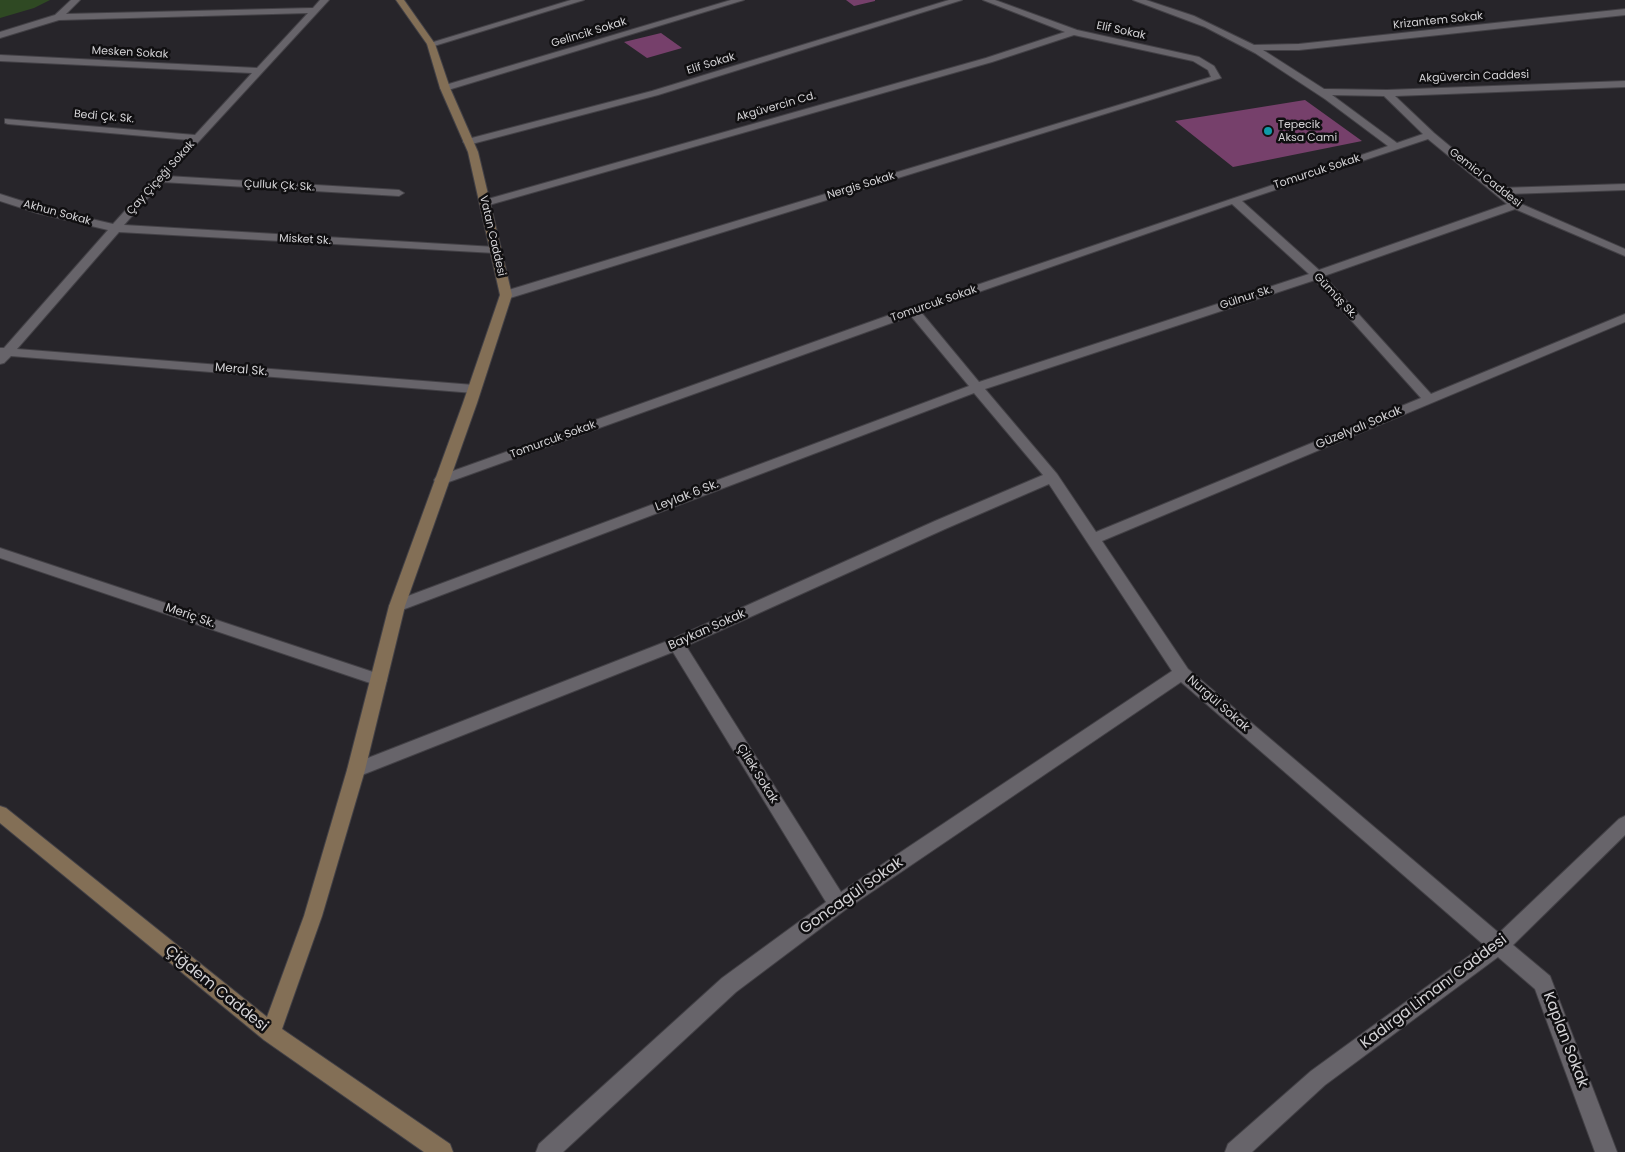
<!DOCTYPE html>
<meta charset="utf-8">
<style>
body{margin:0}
canvas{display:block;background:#27252a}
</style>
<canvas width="1625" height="1152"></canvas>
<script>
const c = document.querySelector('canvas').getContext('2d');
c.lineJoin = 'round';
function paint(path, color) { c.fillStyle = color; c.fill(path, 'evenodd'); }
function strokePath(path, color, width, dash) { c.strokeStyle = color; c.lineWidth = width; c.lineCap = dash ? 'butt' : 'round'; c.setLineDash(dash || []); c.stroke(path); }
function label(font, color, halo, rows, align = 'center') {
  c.font = font + ' Poppins,sans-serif'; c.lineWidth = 5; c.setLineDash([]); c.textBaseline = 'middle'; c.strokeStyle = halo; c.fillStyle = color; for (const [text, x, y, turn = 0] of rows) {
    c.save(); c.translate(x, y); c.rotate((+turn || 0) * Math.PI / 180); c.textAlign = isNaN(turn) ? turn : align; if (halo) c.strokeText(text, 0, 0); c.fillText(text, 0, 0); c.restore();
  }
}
paint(new Path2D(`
 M0 0H50L34 8 0 18Z`), '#2f4923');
paint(new Path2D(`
 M846 0H875V1L854 6Z
 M661 33 682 48 647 58 624 42Z
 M1305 100 1362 141 1233 167 1175 121Z`), '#76406b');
const street = new Path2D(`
 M71 0H80L66 14 313 8 320 0H329L167 176 399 190 404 193 399 196 162 182 124 225 495 247 501 250 495 253 119 232 17 349 474 385 480 389 479 392 474 393 11 356 4 363 0 364V348H4L108 230 37 213 0 201V194L44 208 113 224 189 140 8 124 5 123V119L195 135 252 73 0 61V55L257 68 308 13 59 20 0 38V32L55 15Z
 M571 0H584L434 46 431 47 427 44Z
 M731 0H744L448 90H442L440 88 442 86Z
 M949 0H962L658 95 468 145 463 142 464 140 652 91Z
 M983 0H995L1077 30 1199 57 1214 66 1221 78 510 298 506 299 500 295 502 292 1211 77 1208 70 1193 61 1074 35 992 62 489 205H481L480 203 481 201 986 58 1065 32Z
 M1133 0H1146L1194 16 1254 45 1299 44 1625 9V15L1299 50H1263L1324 89 1387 90 1625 81V87L1395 96 1434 133 1500 188 1625 184V190L1508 194 1519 203 1625 249V256L1515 209 1324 276 1431 394 1625 314V322L1102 541 1188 669 1499 933 1619 819 1625 816V835L1513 945 1550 976 1617 1152H1595L1535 989 1498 957 1325 1085 1252 1152H1225L1228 1144 1311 1071 1484 945 1181 682 845 910 736 992 563 1152H536L539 1144 722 978 826 902 673 652 362 775 356 777 350 775 347 770 350 765 670 640 935 521 1043 475 974 393 402 610 397 612 392 610 389 606 392 602 969 386 911 316 446 483H436L434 480 436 477 909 308 1388 146 1325 99 1255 53 1205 27ZM1332 95 1384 96 1423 134 1397 143ZM1428 139 1507 204 1319 270 1242 201ZM1232 204 1309 274 979 382 921 312ZM1315 280 1421 398 1096 532 1057 474 985 389ZM1049 484 1172 671 841 892 686 646 945 529Z
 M0 548 385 676 387 680 385 684 379 686 0 558Z`);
const secondary = new Path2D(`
 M396 0H404L435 44 450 88 478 152 512 295 477 403 405 606 365 770 322 916 282 1029 450 1144 453 1152H424L264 1040 0 823V806L6 808 267 1017 304 916 347 770 389 606 463 403 500 295 468 152 440 88 427 44Z`);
strokePath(street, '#434146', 2);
strokePath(secondary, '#434146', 2);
paint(street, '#67646a');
paint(secondary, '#836f56');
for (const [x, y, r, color] of [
 [1268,131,5,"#0f9aa8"]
]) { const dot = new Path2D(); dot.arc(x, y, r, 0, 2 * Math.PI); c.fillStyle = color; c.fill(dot); strokePath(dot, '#100f11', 2); }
label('11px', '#d4d3d6', '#100f11', [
 ["Krizantem Sokak",1438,21,-6],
 ["Elif Sokak",1121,31,12],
 ["Gelincik Sokak",589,33,-17],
 ["Mesken Sokak",130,53,3],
 ["Elif Sokak",711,64,-17],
 ["Akgüvercin Caddesi",1474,77,-2],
 ["Akgüvercin Cd.",776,107,-16],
 ["Bedi Çk. Sk.",104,117,5],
 ["Tomurcuk Sokak",1317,172,-18],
 ["Çay Çiçeği Sokak",161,178,-48],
 ["Gemici Caddesi",1485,178,38],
 ["Çulluk Çk. Sk.",279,186,3],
 ["Nergis Sokak",861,186,-17],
 ["Akhun Sokak",57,213,15],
 ["Vatan Caddesi",492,236,77],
 ["Misket Sk.",305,240,3],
 ["Gümüş Sk.",1335,296,47],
 ["Gülnur Sk.",1246,298,-18],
 ["Tomurcuk Sokak",934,304,-19],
 ["Tomurcuk Sokak",553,440,-20]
]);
label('11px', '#d4d3d6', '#100f11', [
 ["Tepecik",1278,125],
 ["Aksa Cami",1278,138]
], 'left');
label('12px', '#d4d3d6', '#100f11', [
 ["Meral Sk.",241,370,5],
 ["Güzelyalı Sokak",1359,428,-23],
 ["Leylak 6 Sk.",687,496,-21],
 ["Meriç Sk.",190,616,19],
 ["Baykan Sokak",707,630,-24],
 ["Nurgül Sokak",1218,704,41],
 ["Çilek Sokak",757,774,58]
]);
label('15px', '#d4d3d6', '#100f11', [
 ["Goncagül Sokak",852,896,-35],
 ["Çiğdem Caddesi",216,989,39],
 ["Kadırga Limanı Caddesi",1434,992,-37],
 ["Kaplan Sokak",1565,1040,69]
]);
</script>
